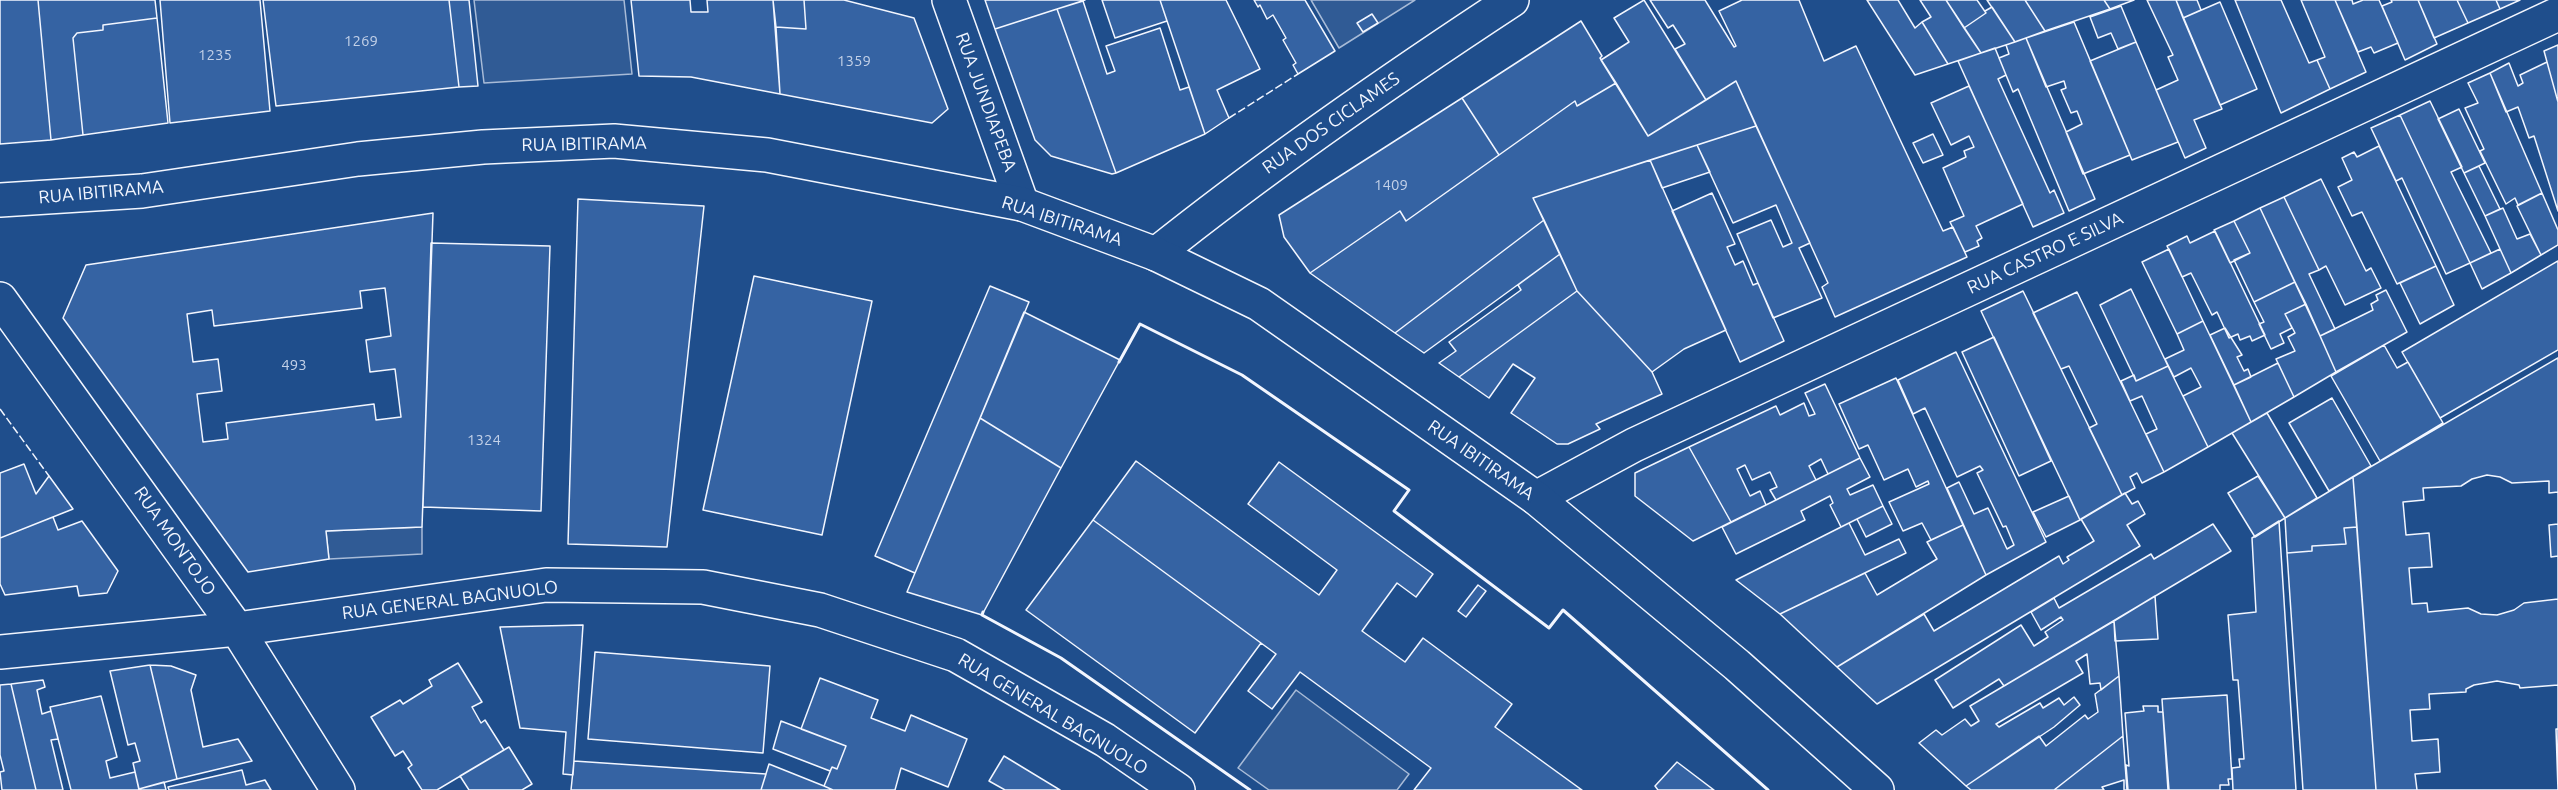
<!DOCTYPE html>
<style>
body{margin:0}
canvas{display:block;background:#1f4e8c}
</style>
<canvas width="2558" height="790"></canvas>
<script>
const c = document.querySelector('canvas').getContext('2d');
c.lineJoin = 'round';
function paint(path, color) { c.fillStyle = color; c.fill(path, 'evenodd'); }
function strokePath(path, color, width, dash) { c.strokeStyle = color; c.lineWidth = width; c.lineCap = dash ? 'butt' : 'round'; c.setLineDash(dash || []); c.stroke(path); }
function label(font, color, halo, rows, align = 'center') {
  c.font = font + ' Ubuntu,sans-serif'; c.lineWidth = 4.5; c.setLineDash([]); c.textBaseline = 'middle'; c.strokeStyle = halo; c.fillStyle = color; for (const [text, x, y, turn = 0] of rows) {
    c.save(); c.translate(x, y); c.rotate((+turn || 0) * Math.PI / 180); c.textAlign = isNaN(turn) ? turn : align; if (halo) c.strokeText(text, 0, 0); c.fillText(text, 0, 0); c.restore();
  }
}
const built = new Path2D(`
 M474 0H624L632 74 484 83Z
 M1311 0H1415L1339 48Z
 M422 527V554L329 559 326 531Z
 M1296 690 1409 774 1397 790H1269L1238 768Z`);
paint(built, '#305b95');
strokePath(built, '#a8bbd7', 1.5);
const building = new Path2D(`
 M0 0H38L51 140 0 144Z
 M38 0H155L157 18 103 25V30L77 33 73 38 83 135 51 140Z
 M160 0H260L270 111 170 123Z
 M263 0H449L459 87 276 106Z
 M449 0H469L478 86 459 87Z
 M631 0H690L691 12H708L707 0H773L780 94 691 77 639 76Z
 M773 0H804L806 29 776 27Z
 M804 0H844L914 18 948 109 932 123 780 94 776 27 806 29Z
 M985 0H1085L995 29Z
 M1102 0H1160L1167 21 1115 38Z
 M1160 0H1226L1260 69 1217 90 1229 118 1205 134Z
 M1254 0H1305L1335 51 1298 74 1293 65 1296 63 1283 40 1286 38 1273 15 1267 19 1260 5 1258 7Z
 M1644 0 1706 100 1648 136 1601 60 1629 42 1614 18Z
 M1650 0H1705L1734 47 1736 46 1719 11 1742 0H1799L1824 61 1856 46 1943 231 1953 227 1967 257 1835 317 1822 287 1828 283 1736 81 1706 100 1675 49 1685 44 1673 25 1668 28Z
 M1867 0H1898L1915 28 1922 22 1948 64 1915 75Z
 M1920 0H1946L1981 53 1948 64 1922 22 1931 17Z
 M1946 0H1977L1986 13 1964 28Z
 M1987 0H2025L2045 31 2015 42Z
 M2025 0H2104L2110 9 2045 31Z
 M2104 0H2134L2110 9Z
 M2147 0H2176L2222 109 2194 120 2206 148 2185 158 2156 90 2178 80 2168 57 2173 55Z
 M2176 0H2197L2201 10 2183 18Z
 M2235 0H2281L2309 63 2317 60 2330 89 2281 113Z
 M2301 0H2335L2366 72 2330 89 2317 60 2325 57Z
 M2335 0H2352L2353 4 2363 0H2379L2398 43 2374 53 2371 47 2358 52Z
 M2391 0H2418L2437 44 2405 60 2382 6 2392 2Z
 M2418 0H2457L2468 23 2434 38Z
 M2457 0H2496L2500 9 2468 23Z
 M2496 0H2520L2500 9Z
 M1083 1 1107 74 1115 71 1106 46 1160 28 1180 90 1189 87 1205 134 1116 173 1057 9Z
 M2220 2 2257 89 2220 105 2183 18Z
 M2121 6 2136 42 2118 49 2111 33 2098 38 2090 17Z
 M1992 7 2015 42 1981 53 1964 28 1986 13 1985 11Z
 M1057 9 1116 173 1112 174 1051 156 1035 140 995 29Z
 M1372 14 1378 23 1363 32 1357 23Z
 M157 18 168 123 83 135 73 38 77 33 103 30V25Z
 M1581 21 1602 56 1600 58 1616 83 1577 106 1575 101 1499 155 1462 98Z
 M2074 22 2130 155 2083 174 2066 132 2082 124 2077 111 2071 113 2061 90 2066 88 2064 81 2046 87 2026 38Z
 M2026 38 2095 199 2069 211 2018 89 2013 92 1999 58 2009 54 2006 45Z
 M2136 42 2178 142 2132 160 2090 61Z
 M2558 45V102L2544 51Z
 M1995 48 2006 75 1998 79 2050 193 2054 190 2064 213 2033 227 1958 61Z
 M2547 62 2558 102V211L2534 136 2529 138 2518 107 2506 112 2490 73 2509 63 2518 86 2523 83 2520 75Z
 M2490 73 2542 193 2518 205 2515 198 2506 204 2480 151 2484 149 2465 108 2478 103 2468 83Z
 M1736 81 1756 126 1533 198 1544 220 1395 333 1310 273 1400 211 1406 221 1575 101 1577 106 1616 83 1648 136Z
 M1969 86 2023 204 1976 226 1982 238 1977 241 1979 246 1965 252 1950 222 1964 216 1943 168 1966 157 1964 151 1974 147 1969 136 1951 145 1931 103Z
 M1462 98 1499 155 1406 221 1400 211 1310 273 1284 237 1279 215Z
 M2430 101 2462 167 2451 172 2491 253 2470 263 2400 115Z
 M2459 109 2485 163 2464 173 2438 119Z
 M2400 115 2470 263 2446 274 2402 178 2396 181 2371 128Z
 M1756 126 1810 243 1799 248 1822 298 1773 318 1737 234 1771 220 1783 247 1792 243 1776 205 1733 223 1697 145Z
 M1933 134 1943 155 1923 163 1913 143Z
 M1697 145 1710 172 1662 188 1650 160Z
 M2379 146 2436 266 2397 284 2362 212 2352 216 2338 187 2352 180 2342 158 2354 152 2357 157Z
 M1650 160 1726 330 1684 349 1652 372 1577 291 1533 198Z
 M2479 166 2500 209 2485 216 2464 173Z
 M2321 179 2366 271 2371 268 2381 288 2345 305 2326 266 2319 270 2284 197Z
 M1712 193 1735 244 1727 247 1735 265 1743 261 1753 285 1758 283 1784 341 1740 362 1672 211Z
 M2542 193 2558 230V245L2541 255 2517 206Z
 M2284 197 2319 270 2309 274 2335 329 2320 336 2260 208Z
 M578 199 704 206 667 547 568 544Z
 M2260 208 2295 282 2254 302 2234 260 2250 253 2234 221Z
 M2503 208 2517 239 2530 234 2541 255 2511 273 2485 216Z
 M433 213 422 527 326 531 329 559 248 572 63 318 86 265Z
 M1544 220 1560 254 1424 353 1395 333Z
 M2234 221 2250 253 2230 263 2214 230Z
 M2215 231 2265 335 2252 341 2250 336 2240 340 2238 334 2229 338 2217 312 2212 315 2191 273 2182 277 2167 246 2187 236 2190 243Z
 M431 243 550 246 541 511 423 507Z
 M2169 249 2203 321 2177 334 2142 262Z
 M2500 249 2511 273 2482 289 2470 263Z
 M1560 254 1577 291 1459 377 1439 363 1456 351 1449 342 1521 290 1518 285Z
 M2558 261V350L2440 418 2402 352Z
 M2436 266 2454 305 2420 324 2400 283Z
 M754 276 872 301 822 535 703 510Z
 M2295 282 2306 304 2285 314 2292 328 2280 334 2284 343 2271 349 2259 324 2264 322 2254 302Z
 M990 286 1029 302 915 573 875 556Z
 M385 288 391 336 366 340 370 372 395 369 401 417 376 420 374 404 226 423 228 439 203 442 197 394 222 391 218 359 193 362 187 314 212 310 214 326 362 308 360 291Z
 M2131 289 2168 366 2136 381 2100 305Z
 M2386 290 2407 332 2336 372 2320 336 2373 310 2371 304 2378 300 2376 295Z
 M1577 291 1652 372 1662 394 1596 424 1600 429 1568 444H1557L1511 413 1535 378 1513 364 1489 398 1459 377Z
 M2023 291 2122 495 2080 520 1981 311Z
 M2077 292 2164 472 2142 483 2137 473 2130 477 2135 488 2122 495 2089 428 2097 424 2069 366 2061 369 2033 313Z
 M2306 304 2336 372 2294 397 2276 359 2295 351 2288 337 2295 333 2285 314Z
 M1024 312 1120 360 1061 468 980 418Z
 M2203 321 2251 422 2208 447 2183 396 2201 387 2191 368 2174 377 2165 359 2184 350 2177 334Z
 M2225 328 2242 355 2237 357 2244 371 2248 369 2251 377 2234 385 2210 335Z
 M1994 337 2051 461 2019 476 1962 352Z
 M2384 345 2397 368 2408 362 2443 423 2380 461 2331 376Z
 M1956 352 2046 542 1986 575 1947 488 1959 482 1974 514 1988 508 2007 549 2014 545 2006 526 2003 527 1977 473 1983 470 1980 466 1957 477 1925 408 1913 414 1898 380Z
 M2558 358V790H2376L2353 477Z
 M2278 363 2294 397 2251 422 2234 385Z
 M2168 366 2208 447 2164 472 2146 434 2157 429 2142 396 2130 401 2121 381 2134 375 2136 381Z
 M1896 378 1963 525 1931 540 1922 523 1903 531 1889 502 1929 484 1928 481 1916 487 1908 469 1884 480 1868 445 1859 449 1839 404Z
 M1825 384 1860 458 1828 474 1821 459 1809 466 1816 480 1776 500 1770 490 1777 487 1770 472 1752 480 1745 465 1737 469 1750 496 1760 491 1766 505 1731 522 1689 447 1776 406 1780 415 1804 403 1809 416 1815 414 1805 393Z
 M2332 398 2371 466 2329 491 2289 423Z
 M2267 413 2317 498 2285 518 2232 433Z
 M980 418 1061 468 982 615 907 592Z
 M1689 447 1731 522 1693 541 1635 496V473Z
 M1860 458 1870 477 1847 489 1850 495 1873 485 1883 506 1841 527 1830 505 1833 503 1830 496 1801 511 1805 520 1736 554 1722 527Z
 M1136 461 1319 595 1337 570 1248 504 1279 462 1433 574 1416 597 1397 583 1362 631 1405 662 1423 638 1512 704 1495 727 1582 790H1414L1431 768 1300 672 1272 709 1248 691 1276 654 1093 520Z
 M24 464 36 494 49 476 73 509 0 538V473Z
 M2487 475 2500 477 2512 483 2549 481V493L2558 492V524L2549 525 2551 557 2558 556V599L2524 603 2514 610 2497 615 2481 614 2468 608 2428 612 2427 603 2412 604 2409 568 2432 567 2429 533 2406 535 2403 502 2424 500 2423 488 2461 486 2472 479Z
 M2258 476 2285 518 2255 537 2228 493Z
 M2353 477 2357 527 2344 528 2346 544 2312 546V551L2287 553 2285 518Z
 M2125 493 2132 504 2138 501 2145 514 2127 525 2140 546 1877 704 1837 667 1924 614 1934 631 2059 556 2063 564 2069 560 2067 557 2094 541 2081 519Z
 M2069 496 2080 520 2046 537 2033 512Z
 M1883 506 1892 524 1866 537 1857 519Z
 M53 517 58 530 82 521 118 571 107 593 79 596 77 586 5 595 0 584V538Z
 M1093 520 1261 643 1195 733 1026 610Z
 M2279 521 2296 790H2233L2232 768 2240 767 2239 759H2244L2238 680H2233L2228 615 2256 612 2252 538Z
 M1849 523 1865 555 1899 539 1906 553 1780 614 1736 580Z
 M2213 524 2231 551 2004 686 1999 679 1953 708 1935 680 2021 625 2034 646 2048 637 2045 632 2063 620 2061 617 2041 630 2031 612 2054 598 2059 608 2151 554 2154 559Z
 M1963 525 1986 575 1837 667 1780 614 1865 573 1877 595 1937 559 1927 542Z
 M2357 527 2376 790H2303L2287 553 2312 551V546L2346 544 2344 528Z
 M1478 585 1486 591 1466 617 1458 611Z
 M2155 596 2158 639 2115 641 2114 621Z
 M2114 621 2119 676 2101 690 2100 683 2090 684 2087 654 2076 661 2083 673 1996 724 1999 727 2040 703 2043 708 2059 698 2064 705 2074 697 2080 705 2054 727 1966 786 1919 743 1936 730 1942 735 1965 719 1971 726 1979 721 1970 706Z
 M583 625 573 775 563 774 566 732 520 728 500 627Z
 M595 652 770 666 763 753 588 739Z
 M458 663 482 702 472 707 481 723 485 720 504 750 437 790H422L408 768 412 765 403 751 395 756 371 717 400 700 403 704 432 686 429 680Z
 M150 665 177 779 139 789 133 763 140 761 135 743 128 745 110 671Z
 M150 665 171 666 196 675 191 690 203 747 238 739 252 761 177 779Z
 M2119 676 2123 736 2054 790H1971L1966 786 2039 736 2046 746 2085 715 2088 719 2098 712 2095 694Z
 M820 678 878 700 871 718 905 731 911 715 967 739 948 787 901 768 895 790H833L824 786 832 767 837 769 846 746 801 729Z
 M43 680 45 687 37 690 42 714 51 711 58 739 51 740 63 790H36L11 684Z
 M2497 681 2519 685 2520 688 2558 685V729H2556L2558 790H2417L2415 774 2440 772 2438 739 2412 741 2410 710 2430 709 2429 694 2466 692V689L2474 685Z
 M11 684 36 790H2L0 772 4 771 0 755V685Z
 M2227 695 2232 779H2228L2229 785H2220V790H2168L2162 699Z
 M101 696 117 757 106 761 110 778 135 772 139 790H71L50 707Z
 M2143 706H2158V712H2163L2169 790H2128L2126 765 2129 766 2125 713 2144 711Z
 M781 721 846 746 837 769 832 767 830 771 773 749Z
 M2123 736 2127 790H2124V780L2102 787 2104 790H2054Z
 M509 747 532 784 522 790H469L460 776Z
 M1004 756 1060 790H1005L989 781Z
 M574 761 766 774 761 790H571Z
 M1677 762 1714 790H1658L1655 786Z
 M769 764 824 786 833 790H761Z
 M242 770 246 785 265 780 271 790H169L168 787Z
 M164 782 166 790H139V789Z`);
paint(building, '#3563a3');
strokePath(building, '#f2f6ff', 1.5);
const street = new Path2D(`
 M949 0 1022 204
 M1156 254C1270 163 1390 80 1512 0
 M0 299 237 629 338 790
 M1536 498 1634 445 2558 14
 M0 652 237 629 546 585 703 587 820 610 956 655 1105 740 1178 790`);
const secondary = new Path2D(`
 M0 200 142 191 358 159 483 147 614 141 767 155 1022 204 1156 254 1259 304 1536 498 1737 665 1877 790`);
strokePath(street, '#f2f6ff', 36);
strokePath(secondary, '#f2f6ff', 36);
strokePath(street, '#1f4e8c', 33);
strokePath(secondary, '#1f4e8c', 33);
strokePath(new Path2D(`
 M1229 118 1298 74
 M0 409 49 476`), '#f2f6ff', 1.5, [8, 3]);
strokePath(new Path2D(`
 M1119 362 1140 324 1242 375 1409 490 1394 511 1549 628 1563 610 1768 790
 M983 612 982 615 1061 658 1250 790`), '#f2f6ff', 3);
label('15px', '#c3d1e8', null, [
 ["1269",361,41],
 ["1235",215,55],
 ["1359",854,61],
 ["1409",1391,185],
 ["493",294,365],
 ["1324",484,440]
]);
label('18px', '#f2f6ff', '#1f4e8c', [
 ["RUA JUNDIAPEBA",986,102,70],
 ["RUA DOS CICLAMES",1331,123,-35],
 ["RUA IBITIRAMA",584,144,-1],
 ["RUA IBITIRAMA",101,192,-5],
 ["RUA IBITIRAMA",1062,221,18],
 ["RUA CASTRO E SILVA",2045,253,-25],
 ["RUA IBITIRAMA",1481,460,35],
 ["RUA MONTOJO",175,541,55],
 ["RUA GENERAL BAGNUOLO",450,600,-7],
 ["RUA GENERAL BAGNUOLO",1053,714,31]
]);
</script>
